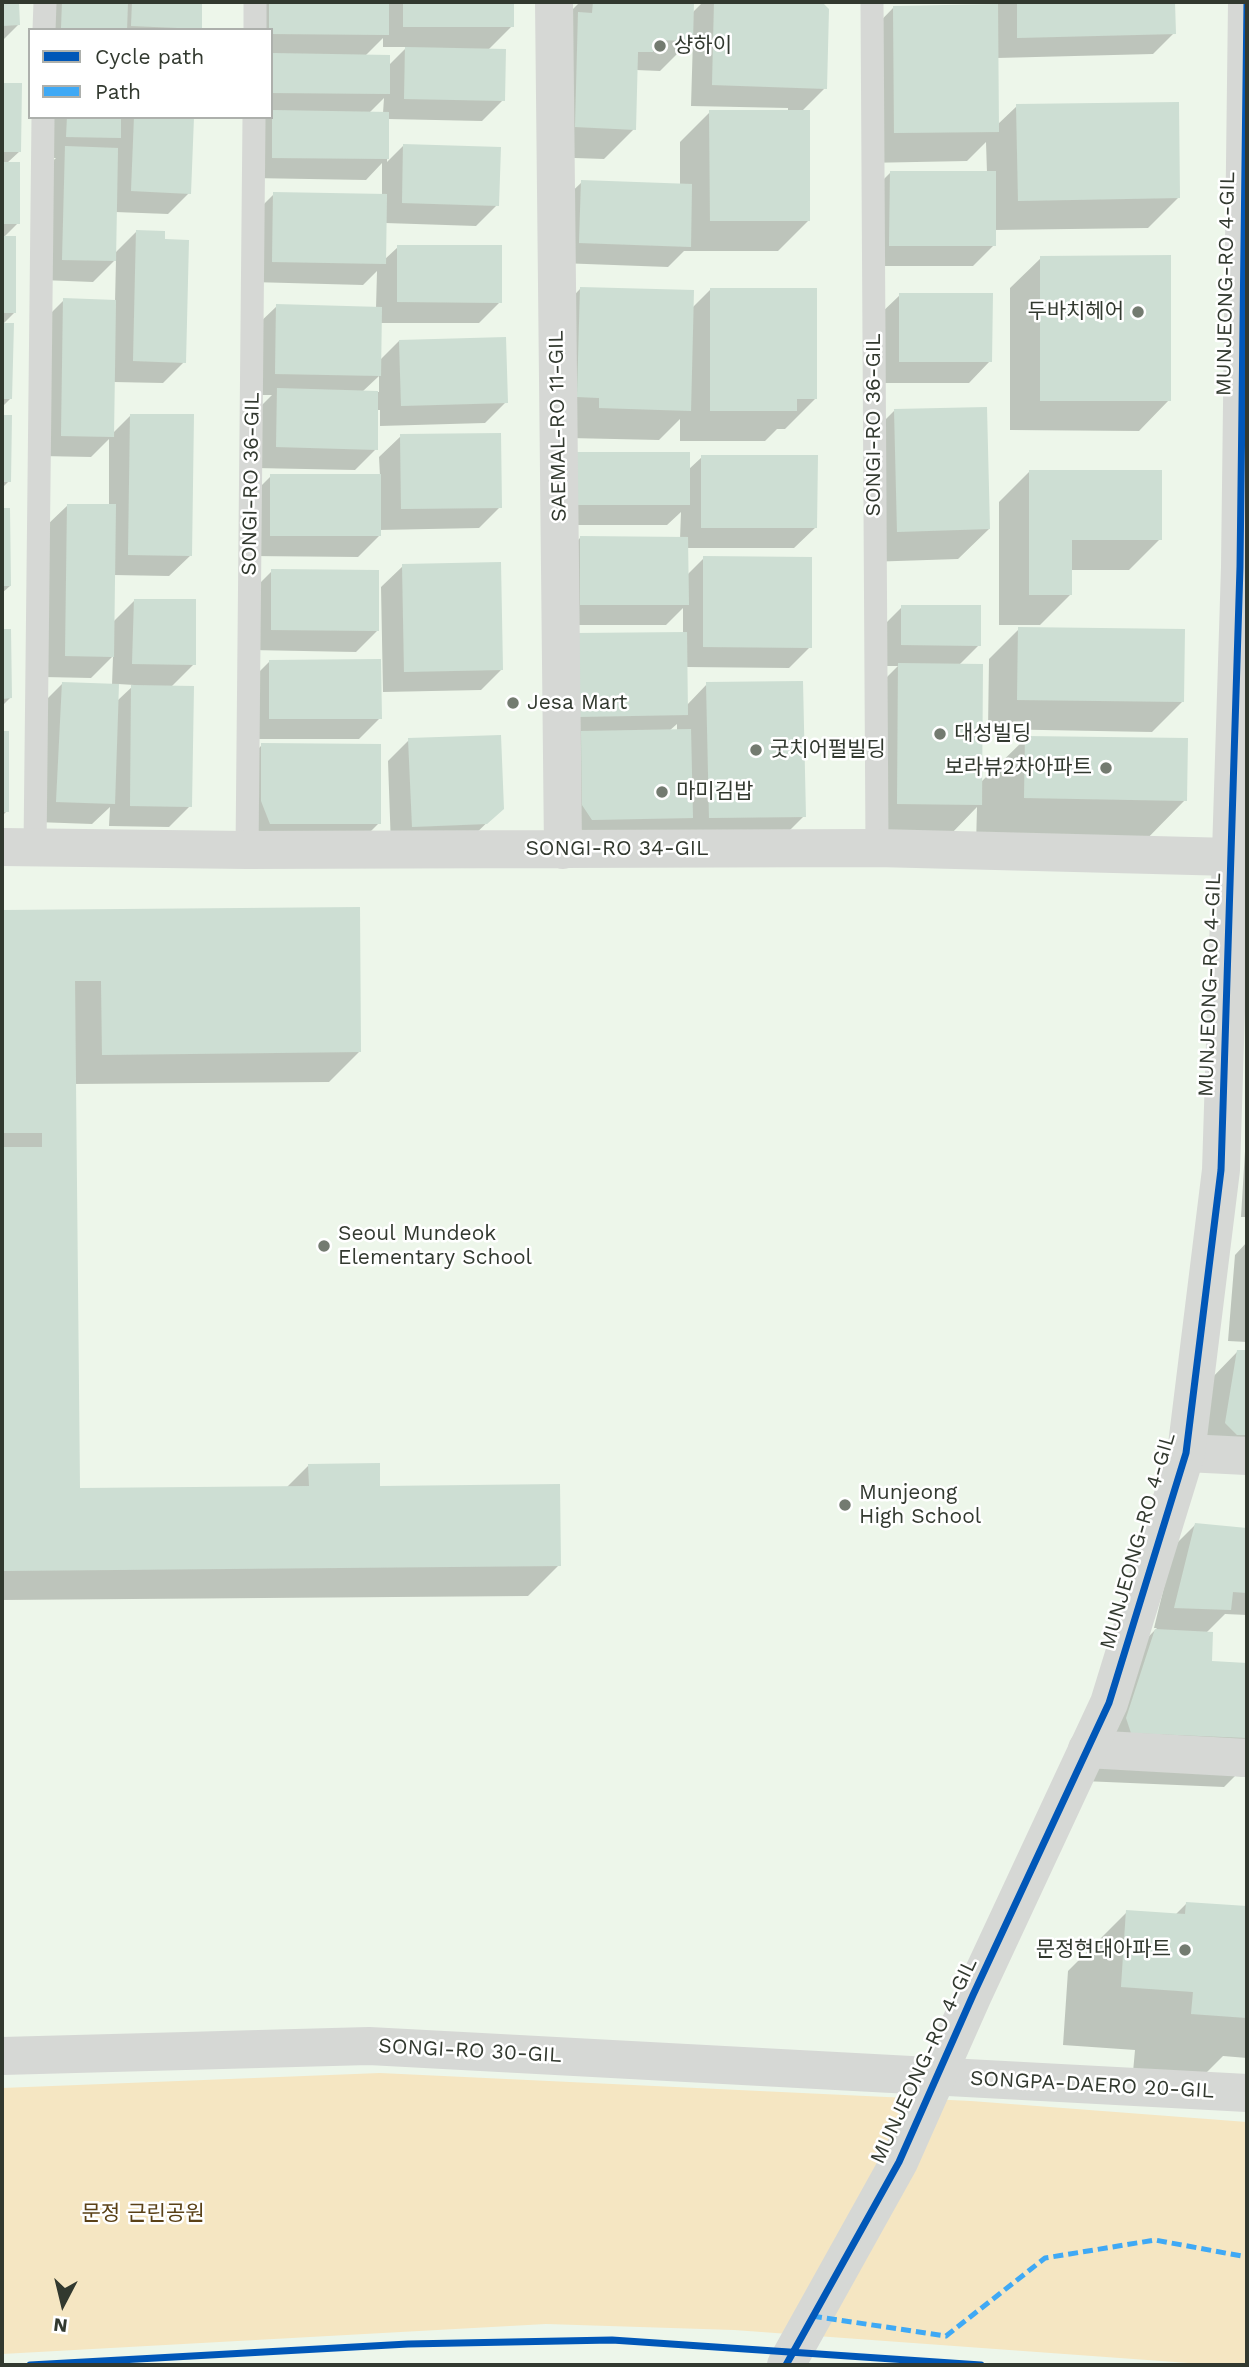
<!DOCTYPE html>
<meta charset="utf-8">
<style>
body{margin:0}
#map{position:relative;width:1249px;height:2367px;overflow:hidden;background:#edf6ea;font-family:"Work Sans",sans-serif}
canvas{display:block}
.frame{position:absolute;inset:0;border:4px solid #32392f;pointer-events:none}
.legend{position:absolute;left:28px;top:28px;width:245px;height:91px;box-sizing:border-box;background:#fff;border:2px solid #adb0ac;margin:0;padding:9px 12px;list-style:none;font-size:21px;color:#32392f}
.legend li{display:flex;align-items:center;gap:14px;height:35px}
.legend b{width:35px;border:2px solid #adb0ac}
.north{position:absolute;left:28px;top:2269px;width:70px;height:70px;-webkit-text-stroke:5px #fff;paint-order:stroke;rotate:187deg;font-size:19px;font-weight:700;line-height:28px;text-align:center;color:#32392f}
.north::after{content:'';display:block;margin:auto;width:24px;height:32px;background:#32392f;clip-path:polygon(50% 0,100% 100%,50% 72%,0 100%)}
</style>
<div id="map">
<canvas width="1249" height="2367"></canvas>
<div class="frame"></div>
<ul class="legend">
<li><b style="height:9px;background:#0057b8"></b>Cycle path</li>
<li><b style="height:9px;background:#3fa9f5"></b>Path</li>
</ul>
<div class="north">N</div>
</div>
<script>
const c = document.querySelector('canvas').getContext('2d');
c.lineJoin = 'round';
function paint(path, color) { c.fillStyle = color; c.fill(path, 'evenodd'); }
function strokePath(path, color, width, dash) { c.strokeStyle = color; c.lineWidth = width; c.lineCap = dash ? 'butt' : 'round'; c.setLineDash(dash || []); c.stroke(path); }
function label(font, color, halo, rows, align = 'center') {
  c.font = font + ' "Work Sans","Noto Sans KR",sans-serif'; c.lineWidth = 5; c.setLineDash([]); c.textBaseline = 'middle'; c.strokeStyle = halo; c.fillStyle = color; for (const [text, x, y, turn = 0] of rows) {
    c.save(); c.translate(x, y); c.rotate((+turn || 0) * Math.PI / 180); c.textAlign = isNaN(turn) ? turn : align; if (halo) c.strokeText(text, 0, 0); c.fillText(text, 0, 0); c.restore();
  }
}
paint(new Path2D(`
 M380 2073 971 2101 1247 2122V2365H1216L734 2330 546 2324 2 2354V2088Z`), '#f5e6c2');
paint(new Path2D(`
 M2 2H17L18 25 2 41Z
 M42 2H201L200 28 198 30H41Z
 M265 2H512V26L488 50 503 100 482 121 388 119 387 162 403 146 497 205 476 226 385 223 384 260 398 247 500 302 479 323H380L379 361 399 341 506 402 485 423 380 426V410H377L376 449 355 470 255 468 256 411 272 395H254L255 327 277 306 376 308 377 271 363 285 251 282 253 215 274 194 382 196V163L366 180 251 178V133L267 117H271V30H249ZM383 38V47H407L389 65 365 56ZM384 98 383 113H369ZM379 376V392H362Z
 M580 2H692V13L703 2H820L827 10 825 88 801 112 809 220 778 251H684L668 267 559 263 560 203 582 182 680 185V142L710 112H788V108L691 106 693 38 660 71 636 70 634 129 604 159 545 157 564 18Z
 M996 2H1173L1174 33 1153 54 997 58V125L1017 106 1179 197 1148 228 994 230V245L973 266H869V194L891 172 987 173 986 142 967 161 865 163 864 38 894 7 996 6Z
 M2 85H20V151L7 163 18 223 4 237 15 312 2 325Z
 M46 117H192L189 193 168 214 115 212 114 254 137 231 184 362 163 383 113 382V433L131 415 191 555 169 576 113 575V622L134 601 194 664 171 687 190 806 169 827 109 826 110 807 92 824 36 822 41 705 62 684 112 685 113 656 91 678 44 677 46 526 68 505 109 506V439L91 457 41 456 43 321 64 300 115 302 116 259 93 282 42 280 44 169 56 158H46ZM118 684 134 685 117 701Z
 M1041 258 1169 400 1139 431 1010 430V288Z
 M580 289 692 308 710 290 815 399 785 429H777L765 441H680V419L659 440 569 438 550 320Z
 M900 295 990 361 969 383H879L878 316Z
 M2 325H12L11 398 2 407Z
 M895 410 989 529 958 559 867 562 864 441Z
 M2 416 10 417 9 481 2 488Z
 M401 436 500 507 479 528 379 530V536L358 557 250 556V497L271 476H380L379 457Z
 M702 457 816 527 794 548H687V575L704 558 810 647 789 668 686 667 687 705 707 684 804 816 774 846 571 840 555 737 683 633V608L666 625H560L559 559 580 538 680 539 681 512 667 525H553L554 475 688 470ZM677 724V731H669Z
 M1030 471 1160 539 1129 570H1071L1070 595 1040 625H999V502Z
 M2 510H9L10 586 2 593Z
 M403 566 502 669 481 690 383 692 381 587Z
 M272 571 377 631 356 652 250 650 251 592Z
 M902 607 979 645 959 665 980 783 1026 738 1185 800 1137 849 976 845 977 807 950 835 867 834 868 696 898 666H880L881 628Z
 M1019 629 1183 701 1152 732 988 729 989 659Z
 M2 631H9L10 698 2 706Z
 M269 662 380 718 359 739H248V683Z
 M2 733H7V811L2 816Z
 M409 740 502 808 464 845 391 847 388 761Z
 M262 745 379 823 358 844H249L241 766Z
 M359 908V1052L329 1082 75 1084 78 1490 286 1488 309 1465 378 1488 559 1565 528 1596 2 1600V911Z
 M1247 1118V1217H1241Z
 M1247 1242V1342L1228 1341 1235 1255Z
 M1238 1351 1247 1352V1467L1206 1465 1208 1382Z
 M1195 1525 1247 1529V1615L1225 1614 1206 1633 1210 1662 1247 1664V1777L1235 1776 1224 1787 1083 1781 1107 1679 1157 1628H1154L1174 1546Z
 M1186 1904 1247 1908V2058L1223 2056 1202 2077 1133 2072 1135 2050 1063 2045 1068 1971 1127 1912 1175 1915Z`), '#0003');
paint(new Path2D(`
 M2 2H19L20 25 2 26Z
 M62 2H128L127 30 61 29Z
 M132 2H202V29L131 26Z
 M269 2H389V35L271 34V30H269Z
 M403 2H514V27H403Z
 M593 2H694L693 41 654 40 653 52H638L636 130 575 127 578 12 592 13Z
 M714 2H822L829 9 827 89 712 85Z
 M1017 2H1175L1176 34 1017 38Z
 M998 4 999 132 894 133 893 6Z
 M405 47 506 49 505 101 404 99Z
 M271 53 390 55V94L271 93Z
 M2 83H22L21 152H2Z
 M1179 102 1180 198 1018 201 1016 104Z
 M272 110 389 112V159L272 158Z
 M709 110H810V221H710Z
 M67 117H121V138L66 137Z
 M134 117H194L191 194 131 191Z
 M403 144 501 147 499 206 402 203Z
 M65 146 118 148 116 261 62 260Z
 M2 162H20V224H2Z
 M890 171H996V246H889Z
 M581 180 692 184 691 247 579 243Z
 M273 192 387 194 386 264 272 262Z
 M136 230 165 231V239L189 240 186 363 133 361Z
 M2 236H16V313H2Z
 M397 245H502V303L397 302Z
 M1171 255V401H1040V256Z
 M580 287 694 290 691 411 599 408V398L577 397Z
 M710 288H817V399H797V411H710Z
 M899 293H993L992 362H899Z
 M63 298 116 300 114 437 61 436Z
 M276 304 382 307 381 376 275 374Z
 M2 323H14L12 399H2Z
 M506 337 508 403 401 406 399 340Z
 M277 388 378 391V450L276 447Z
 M987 407 990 529 897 532 894 409Z
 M130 414H194L192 556 128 555Z
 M2 415H12L11 482H2Z
 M501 433 502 508 401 509 400 434Z
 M574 452H690V505H574Z
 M701 455H818L817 528H701Z
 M1029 470H1162V540H1072V595H1029Z
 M270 474H381V536H270Z
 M67 504H116L114 657 65 656Z
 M2 508H10L11 586H2Z
 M580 536 688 537 689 605H580Z
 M703 556 812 557V648L703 647Z
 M501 562 503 670 404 672 402 564Z
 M271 569 379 570V631L271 630Z
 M134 599H196V665L132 664Z
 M901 605H981V646L901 645Z
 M1018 627 1185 629 1184 702 1017 700Z
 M2 629H11L12 698 2 699Z
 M687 632 688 715 576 717 575 633Z
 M381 659 382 719H269V660Z
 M898 663 983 664 982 805 897 804Z
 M803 681 806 817 709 818 706 682Z
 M62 682 119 684 115 804 56 802Z
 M131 685 194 686 192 807 130 806Z
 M691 729 693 818 592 820 582 805 581 731Z
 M2 731H9V812H2Z
 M501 735 504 809 487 824 412 827 408 738Z
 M1025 736 1188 738 1187 801 1024 798Z
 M261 743 381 744V824H270L261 801Z
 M360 907 361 1052 102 1055 101 981H75L80 1488 309 1486 308 1464 380 1463V1486L560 1484 561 1566 2 1571V1147H42V1133H2V910Z
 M1237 1350H1247V1435H1237L1225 1423Z
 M1195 1523 1247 1528V1593L1233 1592 1231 1610 1174 1608Z
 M1155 1629 1213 1632 1212 1661 1247 1663V1738L1131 1733 1126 1718Z
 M1186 1902 1247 1906V2018L1191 2014 1193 1992 1121 1987 1126 1910 1185 1914Z`), '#cdded3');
strokePath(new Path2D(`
 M872 2 877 848
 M44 30 45 2
 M255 30V2
 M35 847 43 117
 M247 850 254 117`), '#d6d8d5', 23);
strokePath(new Path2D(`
 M554 2 563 850
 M2 847 247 850 877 848 1232 857
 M1186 1453 1247 1456
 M1087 1749 1247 1758
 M2 2056 369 2046 1247 2093`), '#d6d8d5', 38);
strokePath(new Path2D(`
 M786 2365 899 2162 973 1995 1109 1703 1186 1453 1221 1170 1240 567 1247 2`), '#d6d8d5', 38);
strokePath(new Path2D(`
 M812 2316 946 2336 1045 2258 1155 2240 1247 2257`), '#3fa9f5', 5, [10, 5]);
strokePath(new Path2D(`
 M30 2365 408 2344 612 2340 981 2365
 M786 2365 899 2162 973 1995 1109 1703 1186 1453 1221 1170 1240 567 1247 2`), '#0057b8', 7);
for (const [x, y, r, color] of [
 [660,46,7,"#737b70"],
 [1138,312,7,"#737b70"],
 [513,703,7,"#737b70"],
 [940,734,7,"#737b70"],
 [756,750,7,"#737b70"],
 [1106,768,7,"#737b70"],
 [662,792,7,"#737b70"],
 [324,1246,7,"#737b70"],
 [845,1505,7,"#737b70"],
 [1185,1950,7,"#737b70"]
]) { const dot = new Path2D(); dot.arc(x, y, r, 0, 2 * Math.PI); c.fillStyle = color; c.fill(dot); strokePath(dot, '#fff', 2.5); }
label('21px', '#32392f', '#fff', [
 ["샹하이",674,46],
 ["두바치헤어",1124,312,"right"],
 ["Jesa Mart",527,703],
 ["대성빌딩",954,734],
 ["굿치어펄빌딩",770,750],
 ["보라뷰2차아파트",1092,768,"right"],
 ["마미김밥",676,792],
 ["Seoul Mundeok",338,1234],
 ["Elementary School",338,1258],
 ["Munjeong",859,1493],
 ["High School",859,1517],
 ["문정현대아파트",1171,1950,"right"]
], 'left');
label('21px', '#32392f', '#fff', [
 ["MUNJEONG-RO 4-GIL",1226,284,-89],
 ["SONGI-RO 36-GIL",874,425,-90],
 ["SAEMAL-RO 11-GIL",558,426,-91],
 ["SONGI-RO 36-GIL",251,484,-89],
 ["SONGI-RO 34-GIL",617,849],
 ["MUNJEONG-RO 4-GIL",1210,985,-88],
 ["MUNJEONG-RO 4-GIL",1138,1541,-74],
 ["SONGI-RO 30-GIL",470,2051,3],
 ["MUNJEONG-RO 4-GIL",924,2061,-65],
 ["SONGPA-DAERO 20-GIL",1092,2085,3]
]);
label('21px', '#5a4117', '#fff', [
 ["문정 근린공원",143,2214]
]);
</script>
